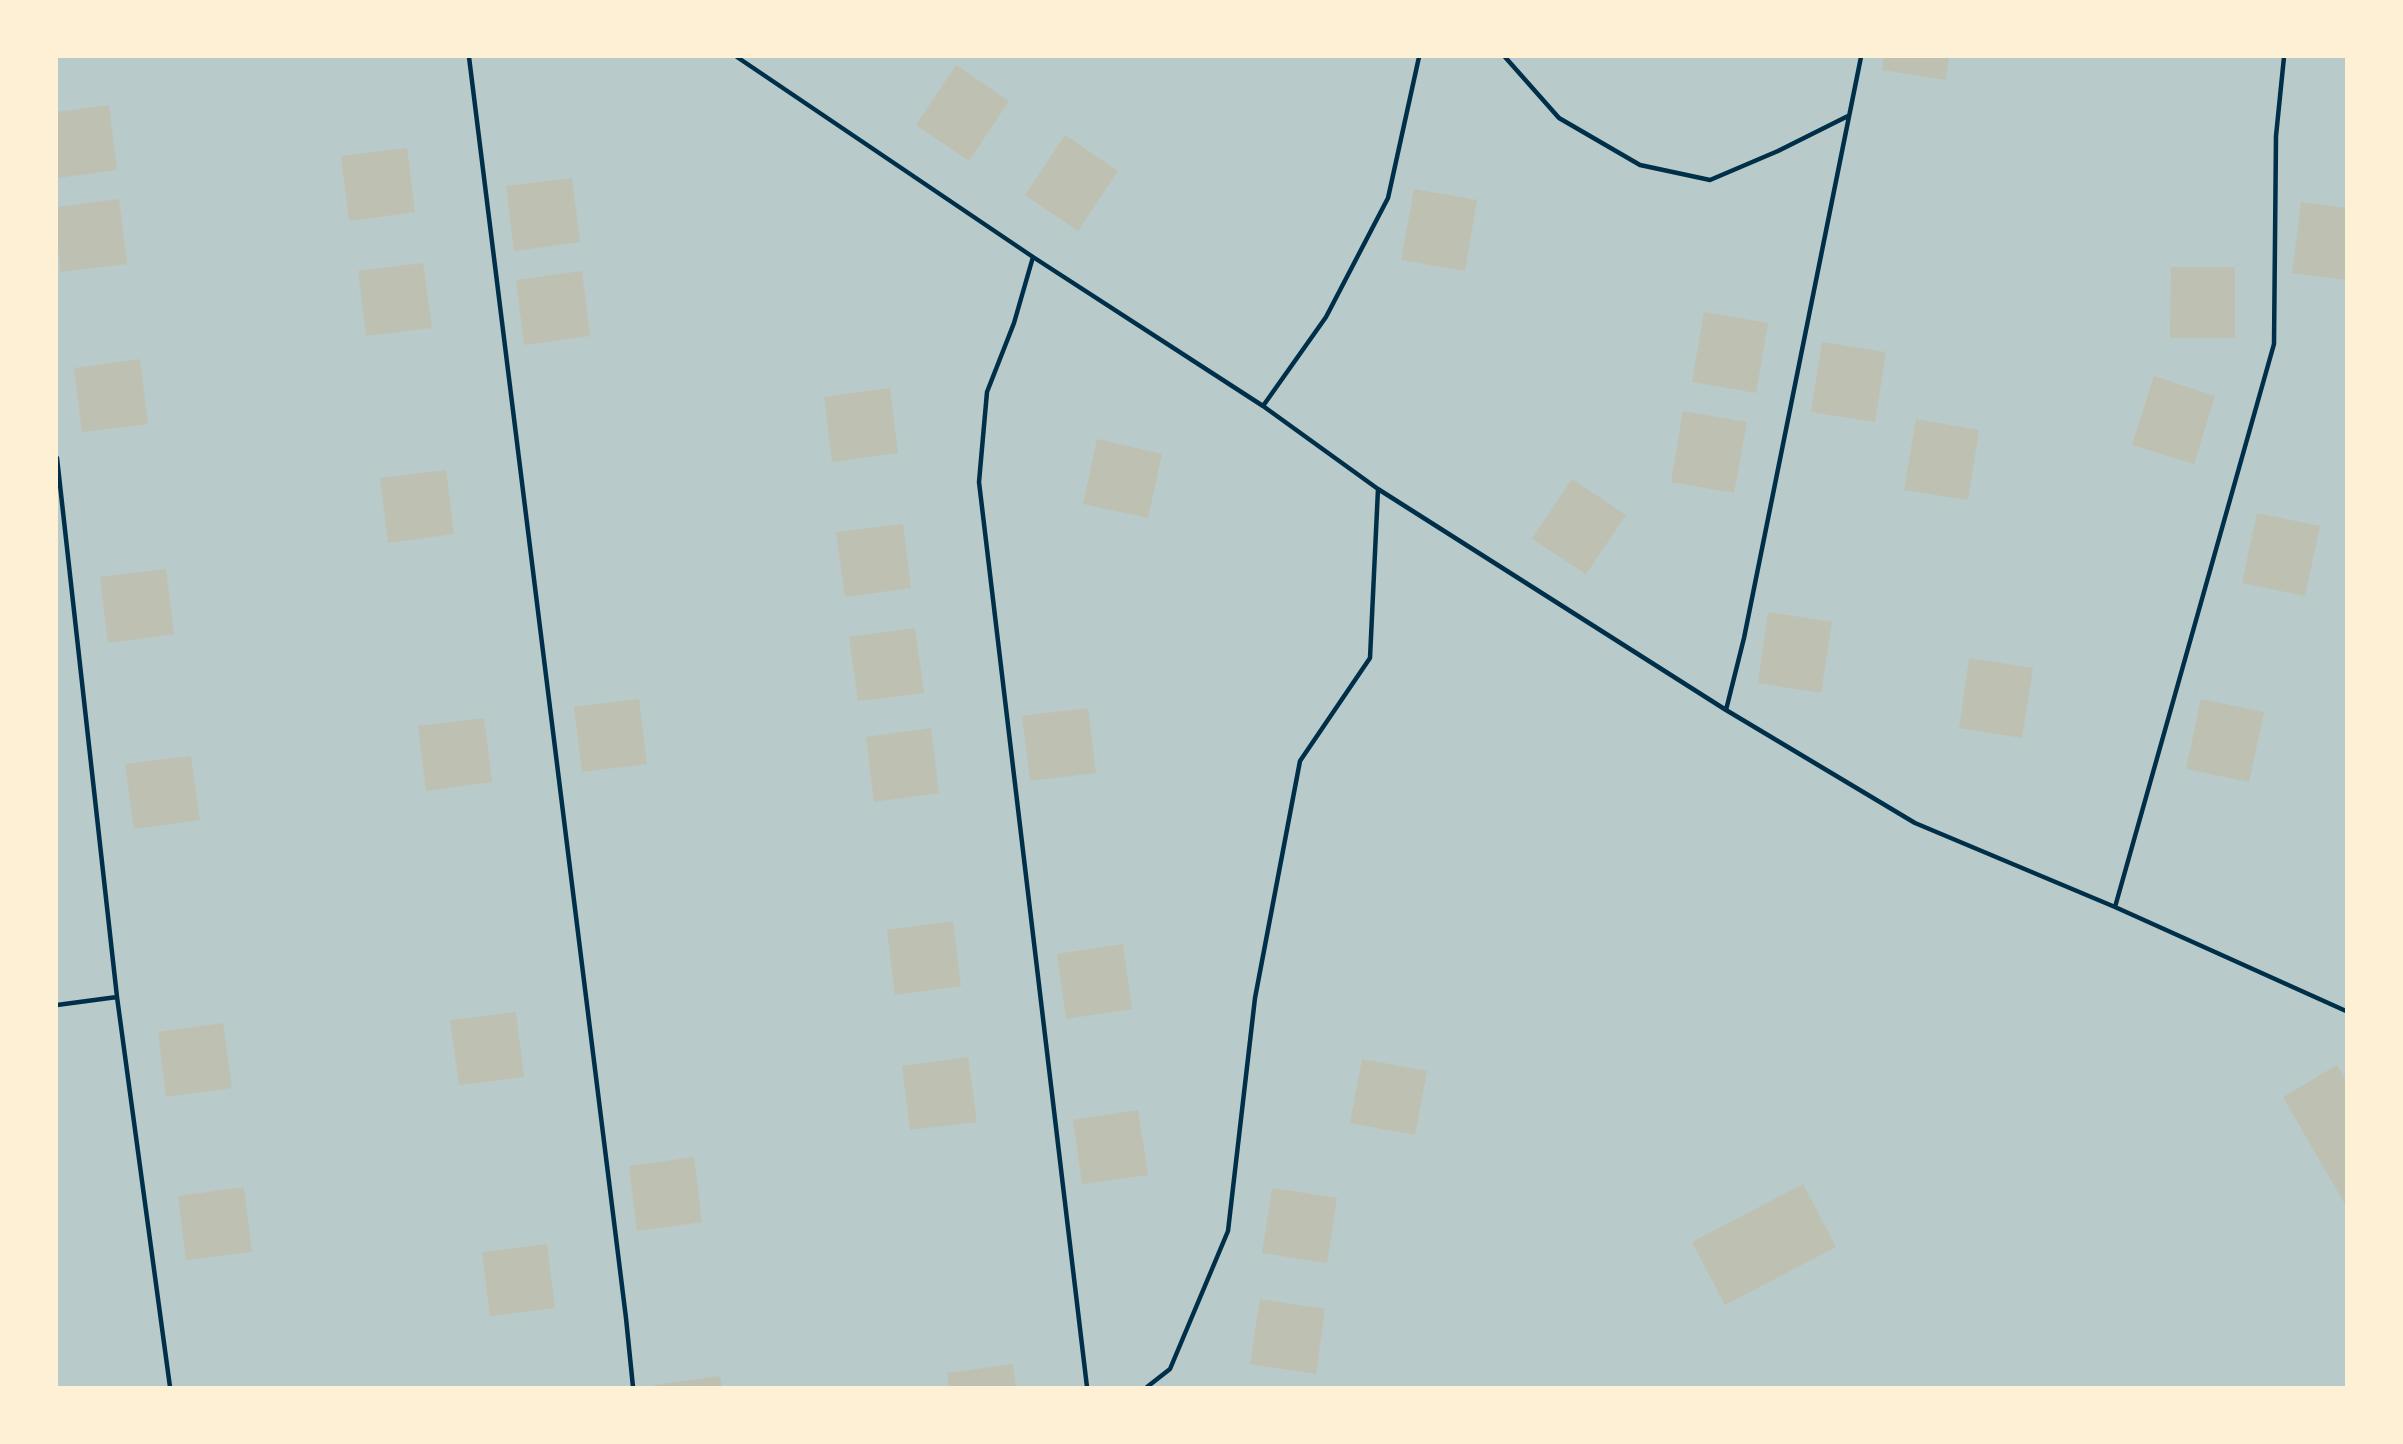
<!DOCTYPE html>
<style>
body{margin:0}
#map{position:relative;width:2403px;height:1444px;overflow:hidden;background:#fdf0d5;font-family:Helvetica,sans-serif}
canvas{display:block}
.frame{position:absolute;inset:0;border:58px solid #fdf0d5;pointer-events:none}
</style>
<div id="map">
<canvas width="2403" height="1444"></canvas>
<div class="frame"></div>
</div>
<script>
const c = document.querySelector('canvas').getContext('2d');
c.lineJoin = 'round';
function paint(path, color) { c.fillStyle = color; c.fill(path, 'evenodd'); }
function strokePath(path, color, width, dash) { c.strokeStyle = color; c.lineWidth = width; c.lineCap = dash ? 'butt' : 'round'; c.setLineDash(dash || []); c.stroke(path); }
paint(new Path2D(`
 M57 57H2346V1387H57Z`), '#b9caca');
paint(new Path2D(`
 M1884 57H1949L1946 80 1882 70Z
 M956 65 1009 101 969 161 916 125Z
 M109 105 117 170 57 178V112Z
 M1065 135 1118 171 1078 231 1025 195Z
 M407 148 415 212 349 221 341 156Z
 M572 178 580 242 514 251 506 186Z
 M1414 189 1477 200 1465 271 1401 260Z
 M119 199 127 264 61 272 57 236V207Z
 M2301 202 2346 208V280L2292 273Z
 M423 263 432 328 366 336 358 271Z
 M2171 267H2235V338H2170Z
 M582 271 590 336 524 345 516 280Z
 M1704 312 1768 323 1756 393 1692 382Z
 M1822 342 1886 352 1875 422 1811 412Z
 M140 359 148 424 82 432 74 368Z
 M2154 376 2215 396 2194 464 2132 445Z
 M890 388 898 453 832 462 824 397Z
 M1683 411 1747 422 1734 493 1671 482Z
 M1916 419 1979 430 1968 500 1904 490Z
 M1097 439 1162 454 1148 518 1083 504Z
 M446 470 454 534 388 543 380 478Z
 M1572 479 1626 515 1586 574 1532 539Z
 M2257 513 2320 526 2305 596 2242 583Z
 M903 524 911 588 845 597 836 532Z
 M166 569 174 634 108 643 100 577Z
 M1768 612 1832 622 1821 693 1758 683Z
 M915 628 924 693 858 701 849 637Z
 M1969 658 2033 668 2022 738 1959 728Z
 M639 699 647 764 582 772 574 707Z
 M2201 699 2264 712 2249 782 2186 769Z
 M1088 708 1096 773 1030 781 1022 716Z
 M484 718 492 782 426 791 418 726Z
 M931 728 939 793 874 802 866 737Z
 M191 756 200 820 134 829 125 764Z
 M953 921 961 986 895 995 887 930Z
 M1123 944 1132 1009 1066 1019 1057 954Z
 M516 1012 524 1077 459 1085 450 1020Z
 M223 1023 232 1088 166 1097 158 1032Z
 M968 1057 977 1122 910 1130 902 1066Z
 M1362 1059 1427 1071 1415 1135 1350 1123Z
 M2337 1065 2346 1081V1206L2283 1097Z
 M1138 1110 1148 1175 1082 1184 1073 1120Z
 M694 1157 702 1222 637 1231 629 1166Z
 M1803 1184 1836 1247 1725 1305 1692 1242Z
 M244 1187 252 1252 186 1260 178 1196Z
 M1272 1188 1337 1198 1327 1263 1262 1253Z
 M547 1244 555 1308 490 1316 482 1252Z
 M1260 1299 1325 1309 1316 1374 1250 1364Z
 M1013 1364 1016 1387H949L947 1373Z
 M720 1376 722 1387H655L654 1385Z`), '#bec0b2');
strokePath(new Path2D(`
 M469 57 626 1318 633 1387
 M737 57 1033 257 1263 406 1378 489 1726 710 1915 823 2115 907 2346 1011
 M1505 57 1559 118 1640 165 1710 180 1778 151 1848 116
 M1033 257 1014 323 987 392 979 482 1087 1387
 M1263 406 1326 317 1388 198 1419 57
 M57 458 117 997 57 1005
 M1726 710 1744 638 1861 57
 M2115 907 2274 344 2276 136 2284 57
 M117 997 170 1387
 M1147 1387 1170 1369 1228 1231 1255 998 1300 761 1370 658 1378 489`), '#003049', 4.5);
</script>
